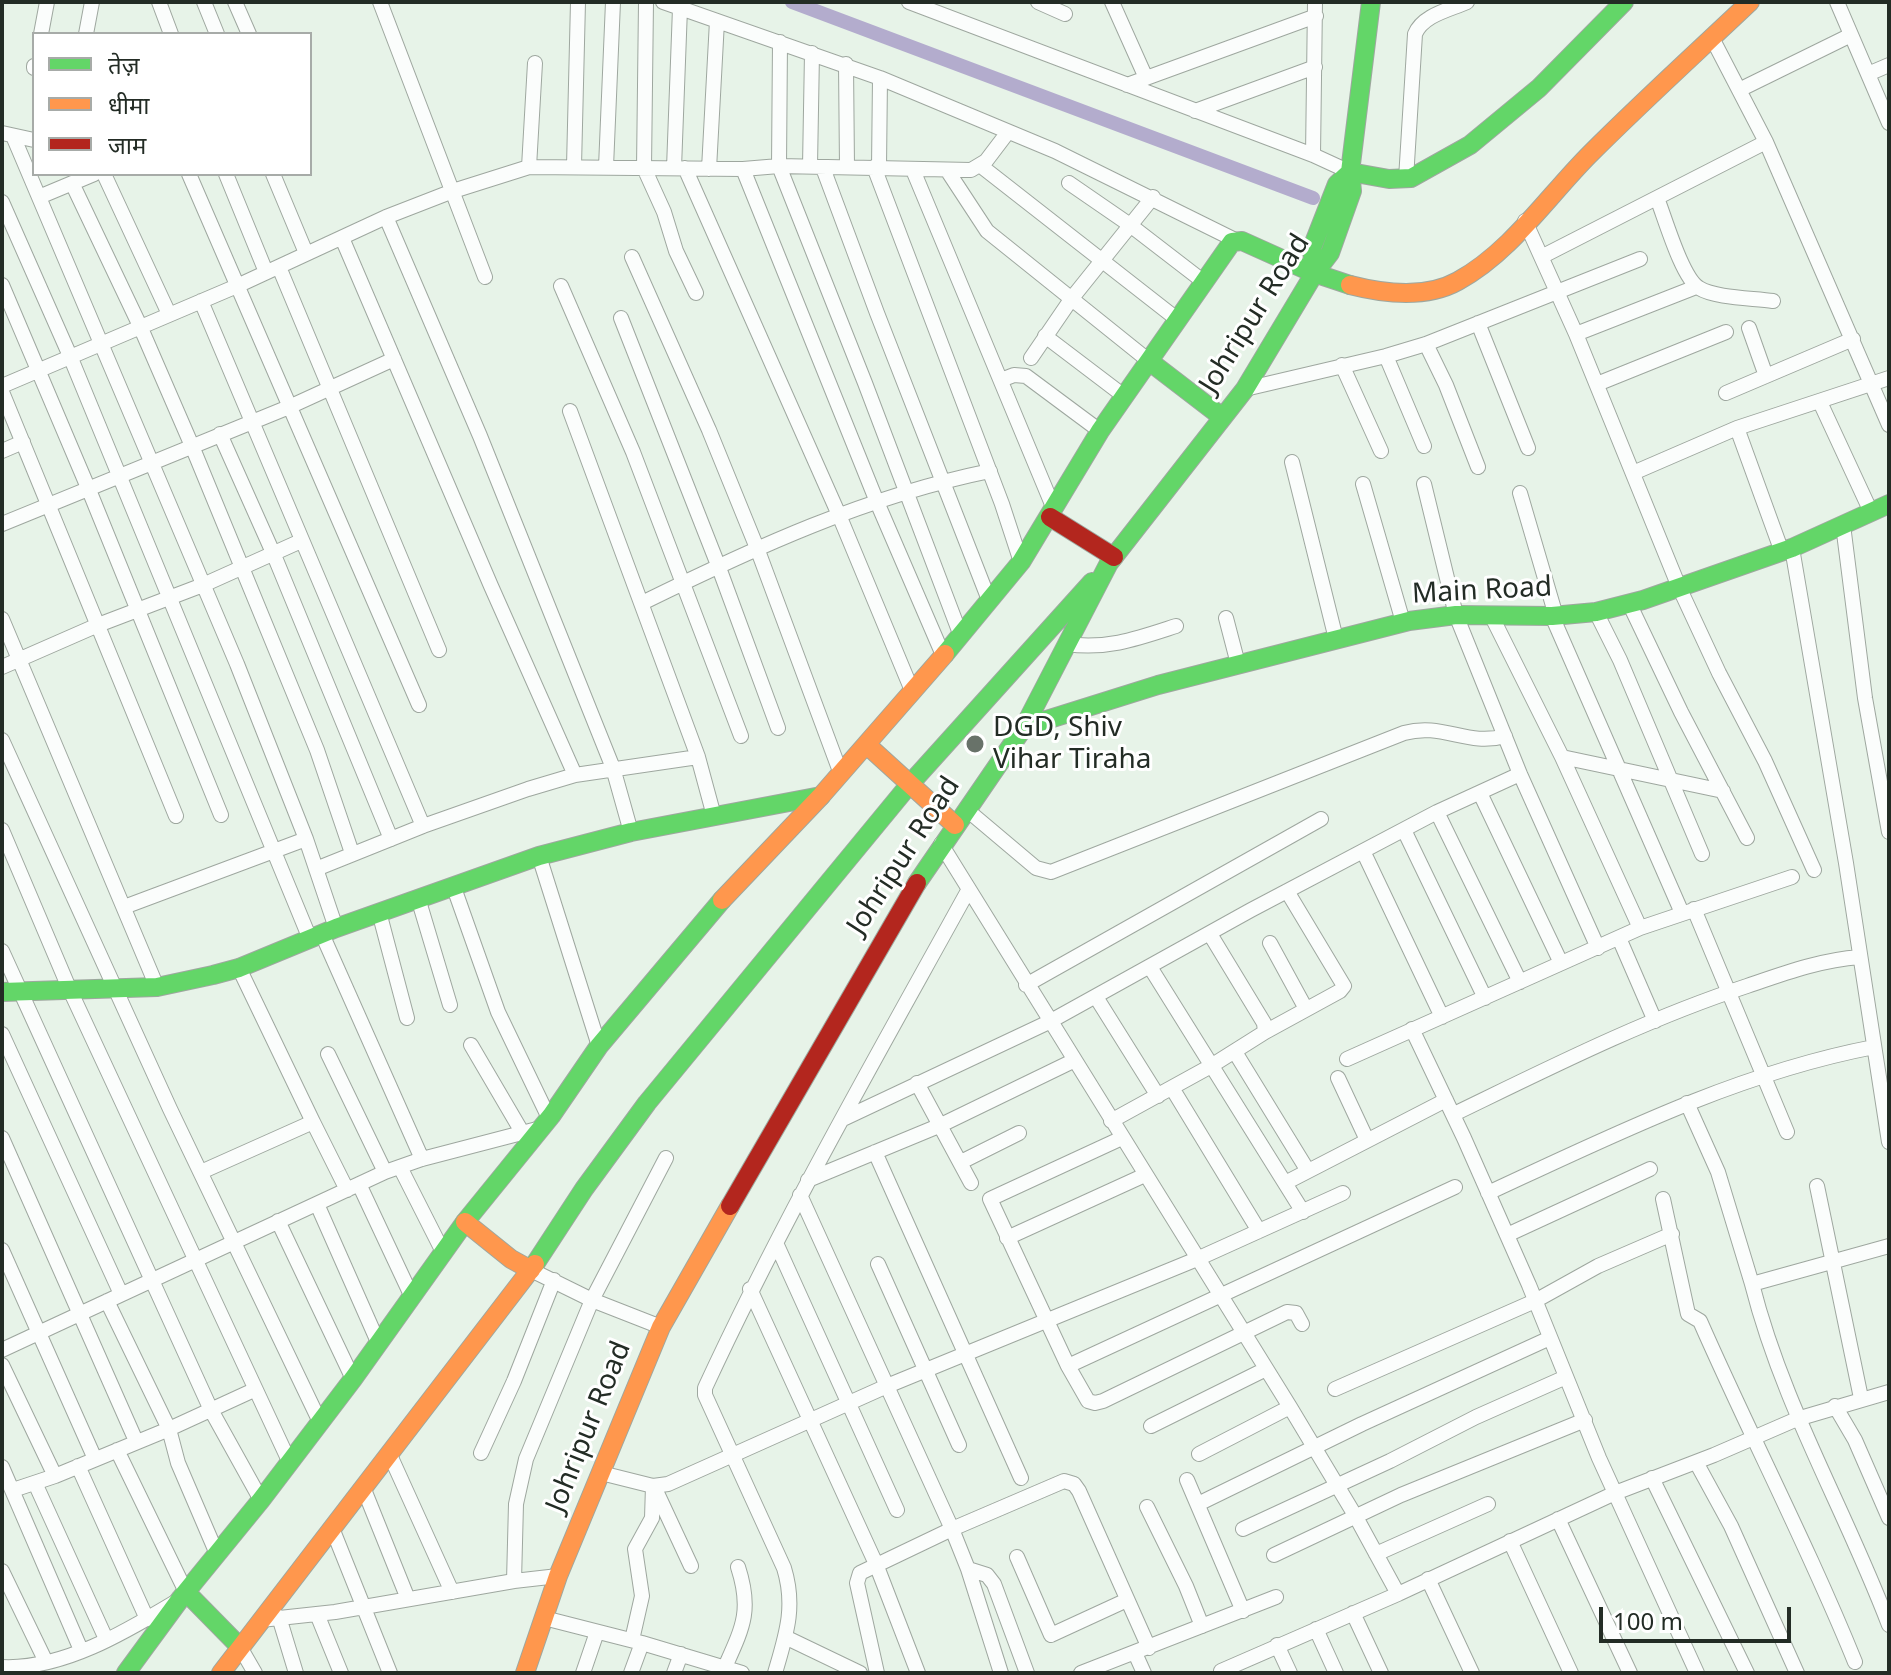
<!DOCTYPE html>
<meta charset="utf-8">
<style>
body{margin:0}
#map{position:relative;width:1891px;height:1675px;overflow:hidden;background:#e7f3e8;font-family:"Noto Sans","Noto Sans Devanagari",sans-serif}
canvas{display:block}
.frame{position:absolute;inset:0;border:4px solid #232c25;pointer-events:none}
.legend{position:absolute;left:32px;top:32px;width:280px;height:144px;box-sizing:border-box;background:#fff;border:2px solid #a7aba8;margin:0;padding:10px 14px;list-style:none;font-size:24px;color:#232c25}
.legend li{display:flex;align-items:center;gap:16px;height:40px}
.legend b{width:40px;border:2px solid #a7aba8}
.scale{position:absolute;left:1599px;top:1607px;width:192px;height:36px;box-sizing:border-box;border:4px solid #232c25;border-top:0;padding-left:10px;font-size:24px;line-height:28px;white-space:nowrap;color:#232c25;-webkit-text-stroke:6px #fff;paint-order:stroke}
</style>
<div id="map">
<canvas width="1891" height="1675"></canvas>
<div class="frame"></div>
<ul class="legend">
<li><b style="height:10px;background:#63d668"></b>तेज़</li>
<li><b style="height:10px;background:#ff974d"></b>धीमा</li>
<li><b style="height:10px;background:#b3261e"></b>जाम</li>
</ul>
<div class="scale">100 m</div>
</div>
<script>
const c = document.querySelector('canvas').getContext('2d');
c.lineJoin = 'round';
function strokePath(path, color, width, dash) { c.strokeStyle = color; c.lineWidth = width; c.lineCap = dash ? 'butt' : 'round'; c.setLineDash(dash || []); c.stroke(path); }
function label(font, color, halo, rows, align = 'center') {
  c.font = font + ' "Noto Sans",sans-serif'; c.lineWidth = 6; c.setLineDash([]); c.textBaseline = 'middle'; c.strokeStyle = halo; c.fillStyle = color; for (const [text, x, y, turn = 0] of rows) {
    c.save(); c.translate(x, y); c.rotate((+turn || 0) * Math.PI / 180); c.textAlign = isNaN(turn) ? turn : align; if (halo) c.strokeText(text, 0, 0); c.fillText(text, 0, 0); c.restore();
  }
}
strokePath(new Path2D(`
 M792 2 1313 198`), '#b3accd', 14);
const street = new Path2D(`
 M159 2 171 34
 M204 2 217 34
 M235 2 249 34
 M380 2 485 277
 M646 2 644 168 664 212 676 251 696 293
 M663 2 880 78 1055 151 1235 240
 M909 2 1313 155 1350 172
 M1038 2 1065 14
 M1112 2 1146 78
 M1837 2 1889 123
 M41 34 47 2
 M86 34 92 2
 M1712 38 1766 142 1889 425
 M780 42 779 166 865 383 961 636
 M846 64 847 167
 M34 68V66
 M1868 74 1889 65
 M1127 85 1316 16
 M1739 90 1851 35
 M1195 111 1315 67
 M2 133 34 140
 M13 136 237 664 306 839 336 928
 M1313 155 1315 2
 M574 166 578 2
 M810 166 812 53
 M981 166 1178 320
 M529 167 535 63
 M606 167 613 2
 M874 167 1002 504 1021 562
 M879 167 880 78
 M674 168 680 8
 M685 168 839 515 913 693
 M823 168 877 313 989 600
 M709 169 717 21
 M743 169 877 502 943 655
 M913 170 1054 509
 M947 170 987 231 1149 361
 M104 174 169 314
 M189 174 419 705
 M226 174 266 272
 M273 174 306 253
 M1406 179 1415 34C1423 15 1449 10 1467 2
 M72 183 140 326 192 446 317 750 352 853
 M1069 183 1130 225 1204 282
 M39 197 94 174
 M1657 198C1665 218 1682 278 1699 288 1715 298 1753 298 1773 301
 M2 202 70 356 310 939
 M386 217 480 436 613 768 631 832
 M1525 221 1576 334 1679 587 1719 673 1765 761 1814 870
 M342 238 491 586 575 775
 M1543 256 1766 142
 M632 257 709 430 757 548 841 774
 M279 267 439 650
 M2 285 89 490 221 815
 M561 286 633 452 741 736
 M201 301 423 826
 M621 318 718 565 778 728
 M1478 323 1528 448
 M1749 328 1766 376
 M1576 334 1696 287
 M1045 336 1124 396
 M1426 344 1446 385 1478 467
 M1386 356 1424 446
 M1031 358 1072 298 1153 197
 M1342 365 1381 451
 M1001 380 1014 375 1026 376 1100 431
 M1597 384 1726 332
 M2 386 237 286 386 217 453 191 529 167 743 169 779 166 971 170 986 161 1008 132
 M1245 389 1386 356 1426 344 1640 259
 M2 392 176 816
 M1726 393 1853 339
 M1820 402 1871 512
 M570 411 698 757 714 816
 M1737 428 1782 552
 M220 434 274 555 391 839
 M2 451 23 442
 M1292 462 1336 639
 M1633 473 1737 428 1889 378
 M1363 484 1403 622
 M1424 484 1456 615 1520 774 1598 948
 M1520 493 1556 616
 M2 524 289 407 394 359
 M1843 525 1865 698 1889 832
 M1792 548 1846 863 1889 1142
 M642 603C754 548 867 496 990 471
 M1629 603 1681 712 1747 838
 M1596 612 1620 660 1702 854
 M1552 616 1682 913
 M1492 617 1562 757 1640 928
 M1226 618 1238 664
 M2 619 157 987
 M1067 644C1107 650 1139 638 1176 626
 M2 667 98 625 203 585 301 541
 M2 740 170 1109 320 1422
 M1562 757 1723 791
 M1480 793 1561 963
 M966 809 1036 868 1051 872 1404 733C1443 722 1467 747 1505 736
 M1437 812 1520 982
 M2 830 69 988 290 1463
 M1404 830 1485 998
 M941 844 1290 1407 1356 1517 1398 1594
 M1363 851 1442 1017
 M539 856 599 1046
 M316 869 423 826 528 789 575 775 698 757
 M453 885 498 1012 549 1118
 M418 898 450 1005
 M124 907 306 839
 M1694 909 1787 1132
 M379 912 407 1018
 M322 934 422 1159
 M1619 938 1655 1021
 M1270 943 1306 1009
 M2 951 211 1410 261 1500
 M1150 967 1303 1212
 M239 968 313 1122
 M1026 985 1321 819
 M1096 997 1158 1096
 M1412 1029 1464 1138 1529 1285 1599 1458 1697 1673
 M1265 1032 1340 991 1344 986 1287 891
 M2 1034 121 1294
 M471 1045 522 1132
 M1235 1052 1308 1171
 M328 1054 385 1172
 M1347 1059 1640 928 1792 877
 M1338 1078 1367 1140
 M917 1083 971 1183
 M1172 1088 1259 1231
 M1687 1103 1718 1172 1752 1284 1889 1246
 M1454 1114C1549 1068 1646 1019 1747 986 1785 973 1820 960 1860 957
 M843 1119 1049 1022 1251 910 1437 812 1520 774
 M1111 1121 1211 1066 1265 1032 1264 1023 1210 934
 M2 1138 136 1441
 M1122 1138 990 1199 1068 1366 1088 1401 1095 1403 1103 1401 1287 1312 1296 1313 1302 1324
 M875 1152 1021 1478
 M961 1162 1019 1133
 M400 1167 443 1252
 M201 1172 313 1122 347 1190
 M808 1180 941 1125 1073 1061
 M1285 1183 1446 1100
 M359 1184 412 1297
 M1817 1186 1861 1398
 M1488 1193C1613 1135 1738 1073 1874 1047
 M800 1195 952 1529 968 1569 1001 1673
 M1663 1199 1688 1314 1700 1321C1750 1435 1808 1546 1855 1662
 M317 1204 378 1342
 M278 1221 353 1379
 M1507 1235 1650 1169
 M1007 1238 1145 1175
 M776 1243 897 1510
 M2 1250 95 1459
 M878 1264 959 1445
 M531 1270 592 1300 661 1327
 M1752 1284C1783 1406 1845 1509 1889 1625
 M750 1289 876 1564 918 1673
 M107 1301 169 1429 178 1463 217 1554
 M2 1350 385 1172 422 1159 541 1128
 M2 1365 55 1476
 M1068 1366 1455 1187
 M1335 1389 1535 1301 1598 1266 1672 1234
 M1835 1406 1855 1440 1889 1518
 M1151 1426 1266 1369
 M117 1450 186 1592
 M389 1453 452 1592
 M481 1453 514 1381 554 1280
 M1199 1454 1290 1407
 M1696 1462 1731 1526 1797 1673
 M78 1466 147 1619
 M2 1467 81 1650
 M601 1473 653 1486 668 1484 887 1386 1197 1259 1343 1193
 M1652 1478 1747 1673
 M1187 1480 1243 1611
 M35 1483 106 1639
 M363 1487 408 1599
 M13 1490 55 1476 169 1429 254 1390
 M657 1493 691 1566
 M1198 1504 1362 1424 1550 1338
 M1147 1507 1186 1586 1202 1626
 M1558 1519 1630 1673
 M332 1528 390 1673
 M1243 1529 1390 1461 1476 1417 1566 1377
 M1510 1541 1571 1673
 M1376 1554 1488 1504
 M1274 1555 1401 1495 1585 1420
 M1017 1557 1051 1635 1127 1600
 M968 1569 987 1575 994 1584 1027 1673
 M2 1571 46 1662
 M1428 1579 1472 1673
 M514 1581 516 1504 526 1459 592 1300 666 1158
 M1353 1613 1381 1673
 M317 1614 341 1673
 M279 1617 296 1673
 M544 1618 642 1643 742 1673
 M261 1620 335 1612 514 1581 558 1576
 M1316 1629 1336 1673
 M785 1637 860 1673
 M632 1640 642 1596 635 1549 652 1518 653 1486
 M1277 1645 1290 1673
 M240 1647 255 1673
 M1135 1653 1144 1673
 M2 1667C63 1670 127 1631 177 1601
 M725 1667C743 1627 752 1610 738 1567
 M1221 1671 1398 1594 1615 1493 1714 1455 1797 1419 1889 1392
 M583 1673 597 1632
 M631 1673 642 1643
 M674 1673 681 1654
 M775 1673C786 1635 796 1607 784 1568L705 1395V1388C784 1217 878 1054 969 889
 M877 1673 857 1583 860 1573 952 1529 1064 1481 1074 1484 1079 1491 1149 1648
 M1081 1673 1276 1597`);
const fast = new Path2D(`
 M1314 274 1312 248 1337 184 1350 172 1389 179 1411 178 1470 145 1539 88 1624 2
 M1149 361 1222 417
 M945 654 1021 562 1100 431 1232 242 1242 241 1311 272 1350 285
 M1024 727 1158 685 1409 621 1456 615 1552 616 1596 612 1643 600 1792 548 1889 504
 M917 883 1024 727 1109 563 1245 389 1314 274 1330 253 1352 191 1350 172 1371 2
 M2 992 157 987 213 975 239 968 336 928 539 856 631 832 821 796
 M535 1264 584 1189 647 1103 909 785 1092 582
 M186 1592 240 1647
 M126 1673 181 1598 261 1500 353 1379 465 1222 551 1116 599 1046 722 900`);
const slow = new Path2D(`
 M1350 285C1385 294 1426 299 1458 281 1511 252 1548 196 1590 154 1642 102 1697 52 1750 2
 M867 745 955 825
 M722 900 821 796 945 654
 M465 1222 511 1259 531 1270
 M221 1673 535 1264
 M525 1673 558 1576 661 1327 730 1206`);
const jam = new Path2D(`
 M1050 517 1114 557
 M730 1206 917 883`);
strokePath(street, '#9ea79f', 16);
strokePath(fast, '#9ea79f', 20);
strokePath(slow, '#9ea79f', 20);
strokePath(jam, '#9ea79f', 20);
strokePath(street, '#fbfdfc', 14);
strokePath(fast, '#63d668', 18);
strokePath(slow, '#ff974d', 18);
strokePath(jam, '#b3261e', 18);
for (const [x, y, r, color] of [
 [975,744,10,"#687269"]
]) { const dot = new Path2D(); dot.arc(x, y, r, 0, 2 * Math.PI); c.fillStyle = color; c.fill(dot); strokePath(dot, '#fff', 3); }
label('28px', '#232c25', '#fff', [
 ["Johripur Road",1255,314,-58],
 ["Main Road",1482,591,-3],
 ["Johripur Road",904,856,-57],
 ["Johripur Road",589,1427,-68]
]);
label('28px', '#232c25', '#fff', [
 ["DGD, Shiv",993,728],
 ["Vihar Tiraha",993,760]
], 'left');
</script>
